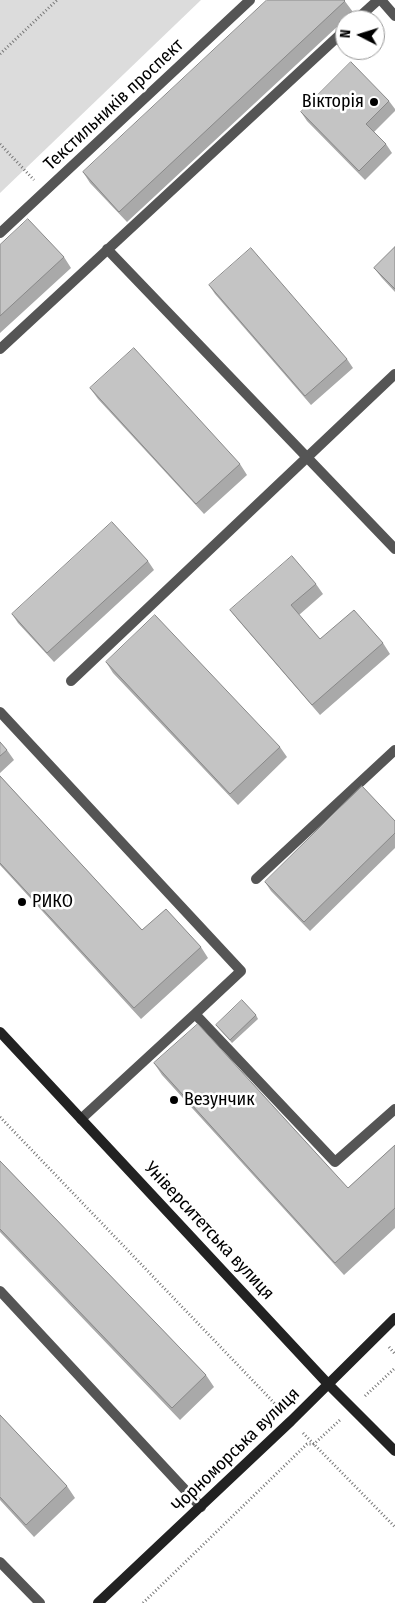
<!DOCTYPE html>
<meta charset="utf-8">
<style>
body{margin:0}
#map{position:relative;width:395px;height:1603px;overflow:hidden;background:#fff;font-family:"Fira Sans Condensed",sans-serif}
canvas{display:block}
.north{position:absolute;left:335px;top:10px;width:50px;height:50px;box-sizing:border-box;background:#fff;border:1px solid #999;border-radius:50%;rotate:275deg;font-size:14px;font-weight:700;line-height:20px;text-align:center;color:#000}
.north::after{content:'';display:block;margin:auto;width:18px;height:22px;background:#000;clip-path:polygon(50% 0,100% 100%,50% 72%,0 100%)}
</style>
<div id="map">
<canvas width="395" height="1603"></canvas>
<div class="north">N</div>
</div>
<script>
const c = document.querySelector('canvas').getContext('2d');
c.lineJoin = 'round';
function paint(path, color) { c.fillStyle = color; c.fill(path, 'evenodd'); }
function strokePath(path, color, width, dash) { c.strokeStyle = color; c.lineWidth = width; c.lineCap = dash ? 'butt' : 'round'; c.setLineDash(dash || []); c.stroke(path); }
function label(font, color, halo, rows, align = 'center') {
  c.font = font + ' "Fira Sans Condensed",sans-serif'; c.lineWidth = 5; c.setLineDash([]); c.textBaseline = 'middle'; c.strokeStyle = halo; c.fillStyle = color; for (const [text, x, y, turn = 0] of rows) {
    c.save(); c.translate(x, y); c.rotate((+turn || 0) * Math.PI / 180); c.textAlign = isNaN(turn) ? turn : align; if (halo) c.strokeText(text, 0, 0); c.fillText(text, 0, 0); c.restore();
  }
}
paint(new Path2D(`
 M0 0H201L0 193Z`), '#dcdcdc');
strokePath(new Path2D(`
 M0 54 57 0
 M0 144 34 180
 M0 1117 280 1409
 M389 1347 395 1354
 M365 1396 395 1368
 M303 1433 395 1527
 M143 1603 307 1444H314L340 1420`), '#777', 3, [1, 2.5]);
strokePath(new Path2D(`
 M381 0 395 16
 M356 20 378 0
 M107 249 395 549
 M0 349 345 30
 M71 681 395 374
 M0 712 241 971 195 1014 335 1162 395 1109
 M256 879 395 750
 M81 1119 195 1014
 M0 1291 201 1507
 M0 1562 40 1603`), '#555', 10);
strokePath(new Path2D(`
 M0 233 250 0`), '#555', 10);
strokePath(new Path2D(`
 M0 1032 328 1384 395 1451
 M98 1603 291 1421 395 1318`), '#222', 10);
paint(new Path2D(`
 M344 0 353 12 127 222 90 183 83 172Z
 M389 101 395 109V111L374 132 386 144 392 153 365 180 307 121 301 112Z
 M0 245 64 257 71 268 0 333Z
 M395 247V292L382 278 374 268Z
 M209 285 347 359 353 368 311 405 215 294Z
 M90 388 240 464 247 475 204 514 98 399Z
 M148 561 154 570 54 662 18 623 12 614Z
 M316 584 323 594 299 615 320 639 383 643 390 654 320 715 238 620 230 610Z
 M106 662 280 747 287 757 238 805 113 673Z
 M0 742 7 750 14 760 0 773Z
 M0 776 142 930 201 947 208 958 141 1019 0 865Z
 M395 821V848L310 931 271 891 265 882Z
 M256 1015 258 1019 232 1043 216 1025Z
 M154 1063 348 1188 395 1145V1228L344 1275 162 1075Z
 M0 1161 206 1375 214 1387 180 1420 0 1232Z
 M0 1415 67 1486 75 1498 34 1537 0 1500Z`), '#a9a9a9');
const building = new Path2D(`
 M267 0H344L345 1 119 212 83 172Z
 M351 62 389 101 366 124 386 144 359 171 301 112Z
 M28 219 64 257 0 316V245Z
 M395 247V289L374 268Z
 M251 248 347 359 305 396 209 285Z
 M134 348 240 464 196 504 90 388Z
 M112 522 148 561 47 653 12 614Z
 M292 556 316 584 291 605 320 639 354 610 383 643 312 705 230 610Z
 M155 615 280 747 230 794 106 662Z
 M0 742 7 750 0 756Z
 M0 776 142 930 166 909 201 947 134 1008 0 863Z
 M362 786 395 821V833L304 922 265 882Z
 M242 1000 256 1015 230 1040 216 1025Z
 M198 1024 348 1188 395 1145V1208L335 1263 154 1063Z
 M0 1161 206 1375 172 1408 0 1229Z
 M0 1415 67 1486 26 1525 0 1497Z`);
paint(building, '#c4c4c4');
strokePath(building, '#898989', 1);
for (const [x, y, r, color] of [
 [374,102,5,"#000"],
 [22,902,5,"#000"],
 [174,1100,5,"#000"]
]) { const dot = new Path2D(); dot.arc(x, y, r, 0, 2 * Math.PI); c.fillStyle = color; c.fill(dot); strokePath(dot, '#fff', 2); }
label('18px', '#000', '#fff', [
 ["Вікторія",364,102,"right"],
 ["РИКО",32,902],
 ["Везунчик",184,1100]
], 'left');
label('18px', '#000', '#fff', [
 ["Текстильників проспект",114,105,-43],
 ["Університетська вулиця",209,1231,47],
 ["Чорноморська вулиця",236,1450,-44]
]);
</script>
